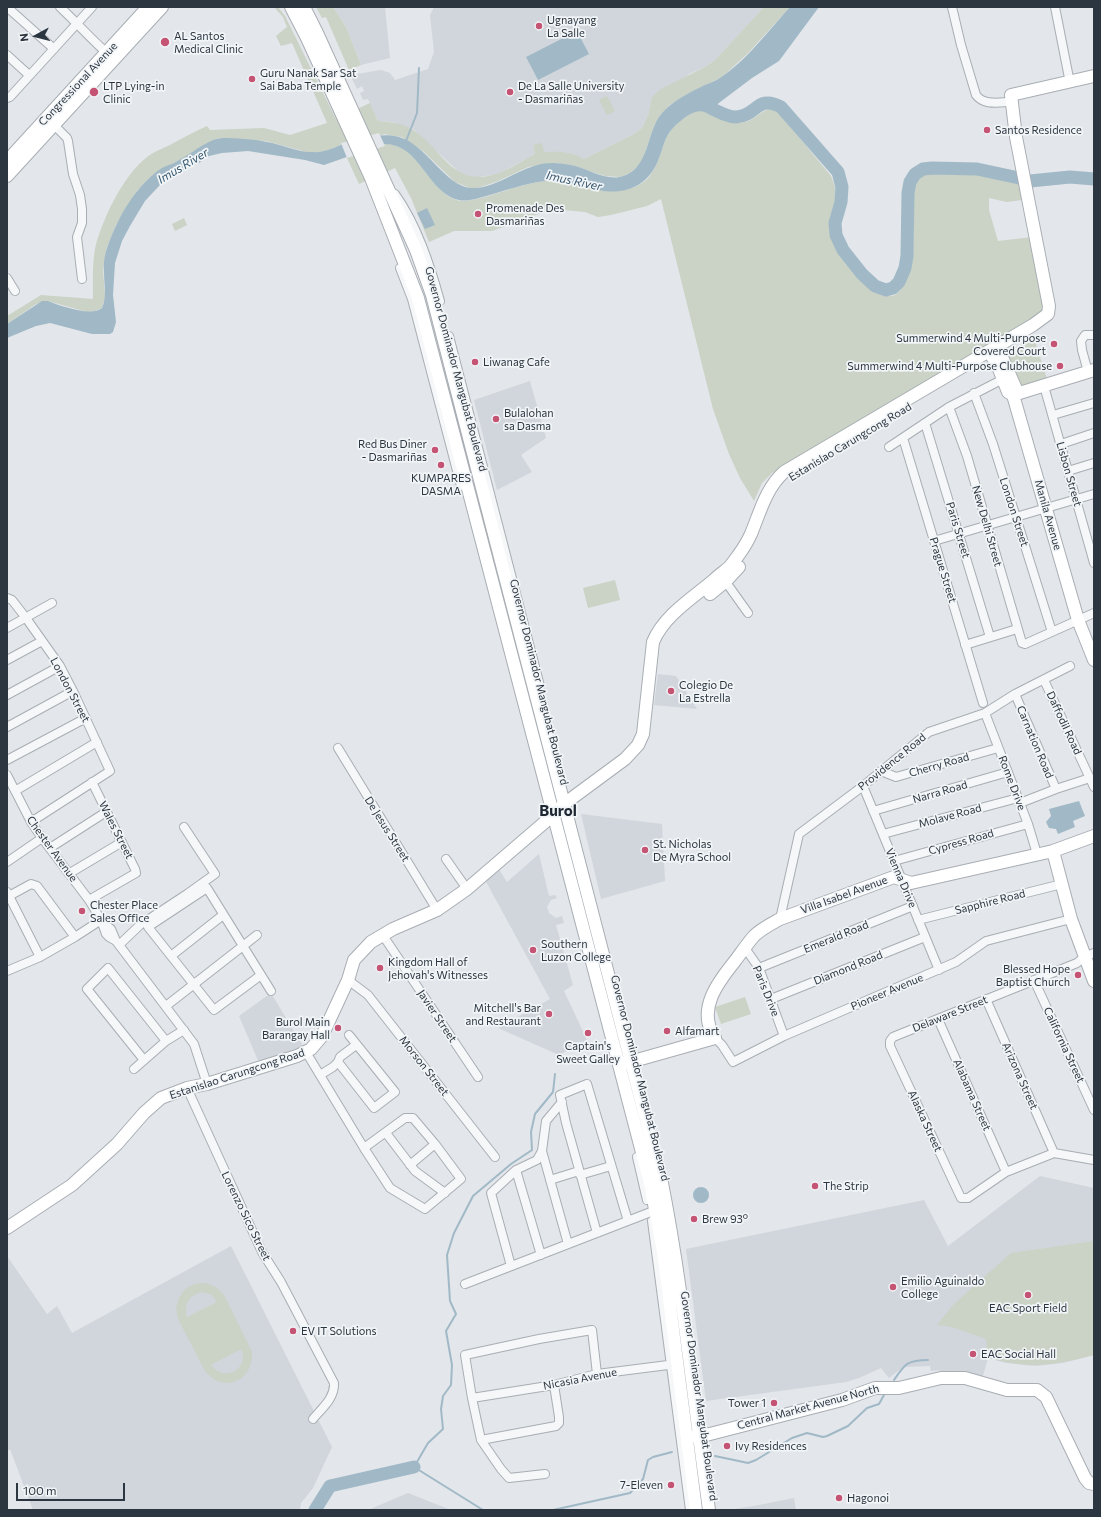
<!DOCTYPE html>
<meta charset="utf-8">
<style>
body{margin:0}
#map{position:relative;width:1101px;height:1517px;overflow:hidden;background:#e3e6ea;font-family:Commissioner,sans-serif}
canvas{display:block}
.frame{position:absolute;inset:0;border:8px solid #2c3641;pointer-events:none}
.north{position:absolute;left:16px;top:16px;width:40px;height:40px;-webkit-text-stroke:3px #f2f5f7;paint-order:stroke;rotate:263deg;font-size:11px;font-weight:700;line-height:16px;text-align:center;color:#2c3641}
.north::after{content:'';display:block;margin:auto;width:14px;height:18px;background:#2c3641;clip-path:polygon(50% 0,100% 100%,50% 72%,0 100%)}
.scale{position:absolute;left:16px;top:1483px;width:109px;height:18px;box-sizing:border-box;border:2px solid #2c3641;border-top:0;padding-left:5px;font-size:12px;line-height:14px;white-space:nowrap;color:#2c3641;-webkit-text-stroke:3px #f2f5f7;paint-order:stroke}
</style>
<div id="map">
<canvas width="1101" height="1517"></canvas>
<div class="frame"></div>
<div class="north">N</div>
<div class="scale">100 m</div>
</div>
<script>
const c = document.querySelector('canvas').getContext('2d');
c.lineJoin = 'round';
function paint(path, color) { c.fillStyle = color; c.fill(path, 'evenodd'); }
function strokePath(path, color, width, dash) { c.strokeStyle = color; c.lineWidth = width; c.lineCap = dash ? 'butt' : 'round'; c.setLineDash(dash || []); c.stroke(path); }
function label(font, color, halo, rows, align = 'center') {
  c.font = font + ' Commissioner,sans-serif'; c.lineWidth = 3.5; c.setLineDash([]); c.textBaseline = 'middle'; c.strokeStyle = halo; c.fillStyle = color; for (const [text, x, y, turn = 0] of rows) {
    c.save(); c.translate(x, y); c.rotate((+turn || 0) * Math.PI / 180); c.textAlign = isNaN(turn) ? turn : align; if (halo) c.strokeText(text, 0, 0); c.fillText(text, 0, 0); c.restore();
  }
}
paint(new Path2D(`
 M333 7H385L390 58 361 65 346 27Z
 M434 7H764L715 60 705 67 689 74 649 113 642 128 634 134 584 159 574 155 553 152H544L533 145 535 154 498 174 479 177H471L460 173 414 130 392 122 378 121 368 99 363 100 360 93 364 91 362 86 357 89 351 77 357 74 381 70 390 73 395 80 428 69 434 52 430 15Z
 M530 381 546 438 521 455 532 472 497 490 474 400Z
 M658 674 676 676 697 709 654 705Z
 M581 814 662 824 665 881 601 899Z
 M539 854 549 896 555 895 557 898 551 900 547 907 549 913 556 918 562 916 564 923 556 925 573 985 564 991 587 1040 559 1055 498 1028 550 999 484 878 497 866 507 882Z
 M271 993 304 1048 260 1065 239 1016Z
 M1040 1176 1094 1188V1355L1063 1363 1035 1366 1006 1363 988 1358 981 1383 944 1378 939 1370 931 1371 930 1366 903 1367 889 1378 881 1368 859 1378 846 1382 706 1401 686 1249 924 1200 948 1246Z
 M231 1246 332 1447 313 1488 301 1503 300 1510H33L10 1449 7 1451V1256L47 1314 57 1306 72 1333Z
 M408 1493 451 1510H368Z
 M794 1498 796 1510H728L754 1506Z`), '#d1d6dc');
paint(new Path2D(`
 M274 7H278L285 16 336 119 370 103 378 121C390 122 403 123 413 130 440 146 450 183 488 176 505 173 519 162 535 154L533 145 542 143 544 152C556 151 574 152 584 159L634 134 642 128 649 113 652 97 661 89 705 67 715 60 764 7H790L748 53 722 77 686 95 671 104 660 115 654 126 644 155 641 163 630 173 620 177 605 176 571 165 551 163 528 167 496 182 477 188H470L455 182 424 152 402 137 394 136 385 134 341 145 327 151 310 153 266 141 219 138 174 163 163 168 148 179 137 191 116 225 107 247 103 269 105 297 102 308 95 311 87 312 48 301 36 304 7 324V316L41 295 93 299C93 281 92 262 96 244 105 214 126 169 153 153 158 150 164 148 170 145 182 138 194 132 207 126L210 130 264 128 290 135 327 123 292 43 281 46 276 36 287 27 283 17Z
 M316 7H333L346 27 361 65 349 70 326 17 322 18Z
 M607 96 615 111 607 115 599 100Z
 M772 108 778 112 831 176C834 184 838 193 836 202 832 216 826 226 832 240 840 258 870 299 892 296 899 295 904 284 907 278 916 257 914 217 913 193L915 184 918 178 925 174 933 173 977 174 1020 184 1022 200 1007 202 989 198V210L998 241 1033 237 1046 306 1043 312 772 473 762 483 754 501 740 478 729 454 713 409 661 199 647 206 611 215 598 217 585 212 552 209 492 231H454L429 242 411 198 395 168 359 184 346 156C359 152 374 144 387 144 422 145 432 202 465 201 473 200 481 198 488 196 510 190 534 180 556 180 584 181 612 200 639 185 661 173 658 147 672 129 675 124 681 120 685 117 689 115 694 111 699 110 714 109 728 126 745 122 755 120 761 110 772 108Z
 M184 218 187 225 175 231 172 224Z
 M1034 338 1047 379 1022 386 1006 353Z
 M615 580 620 600 588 608 583 588Z
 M745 997 751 1014 721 1024 715 1007Z
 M1094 1241V1355C1052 1366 1030 1369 988 1358L986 1339 952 1327 937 1325 954 1304 1011 1253Z
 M206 1283 216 1287 224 1295 252 1352C254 1381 223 1394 205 1371L178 1319 176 1308 179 1298 185 1289 195 1284ZM203 1292 212 1295 217 1302 187 1317C183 1304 190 1294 203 1292ZM241 1349C250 1369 224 1383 211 1365Z`), '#cad3c5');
paint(new Path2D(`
 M790 7H819L779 61 752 78 707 112C698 110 694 112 687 116 682 120 677 123 673 128 665 136 663 148 659 158 653 176 639 189 620 191 596 195 573 178 545 181 526 183 505 191 486 196 478 198 468 202 459 200 427 193 421 144 384 144L324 165 305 160 248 151 222 153 209 156 199 163 189 167 160 185 145 201 130 226 122 241 115 263 113 295 116 322 113 332 110 334H92L50 323 36 326 7 338V324L42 301H48C61 306 91 317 102 308 107 297 104 284 104 272 103 264 105 253 108 245 118 217 136 185 162 168 165 166 170 165 174 163 179 160 184 157 189 154 199 148 210 139 222 138 235 138 254 139 267 142 281 144 296 152 311 152 323 153 331 149 341 145 357 139 382 132 399 137 426 144 445 186 471 188 497 190 524 162 553 163 559 163 565 164 571 165 587 168 607 182 623 176 650 168 646 131 662 113 672 102 686 94 699 88 706 84 714 82 720 78 747 60 768 31 790 7Z
 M577 31 589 54 538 80 526 57Z
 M427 208 435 225 425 229 417 213Z
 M1079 801 1085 816 1073 821 1075 827 1058 834 1056 829 1049 828 1046 822 1051 816 1049 809Z
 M693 1195a8 8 0 1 1 16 0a8 8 0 1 1-16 0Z`), '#a1b9c7');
paint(new Path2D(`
 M379 133 385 146 347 158 341 143Z`), '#e3e6ea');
strokePath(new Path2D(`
 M406 141 417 113 419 68
 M894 1380C905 1364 907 1360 928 1360
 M715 1456 748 1463 756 1460 792 1438 807 1433 823 1437 827 1436 848 1426 867 1408 879 1404 884 1395
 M483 1510 414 1467 428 1443 443 1429 441 1409 443 1396 451 1385 452 1365 446 1331 456 1314 450 1301 447 1255 454 1233 473 1196 511 1164 532 1150 531 1132 535 1114 553 1092 555 1074
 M553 1510 630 1493 643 1479 648 1460 653 1457 672 1452`), '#a1b9c7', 2);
strokePath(new Path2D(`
 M695 103C700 104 705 105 709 107 717 111 727 117 736 117 757 116 757 94 781 107L838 172 842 187 841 202 835 223 836 235 843 250 862 274 875 286 886 290 893 288 899 282 905 268 907 256 908 193 910 182 915 174 923 169 932 168 977 169 1019 178
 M1030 181 1070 177 1094 179
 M315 1510 330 1486 414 1467`), '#a1b9c7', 13);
const street = new Path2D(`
 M7 7 54 49
 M60 7C77 23 92 40 109 55
 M952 7 961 45 976 95C984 106 1000 102 1011 102
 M1055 7 1070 83
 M7 55 29 75
 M7 98 10 97 92 7
 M54 125 67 138 68 141 73 174 80 195 82 209V223L77 237 82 279
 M395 194C417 225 430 265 440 301
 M400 268 412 299 461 486
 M7 278 15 291
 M449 336 540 686
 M1088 372 1082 350 1081 341 1085 335H1094
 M1044 386 1094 563
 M974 393 993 444 1052 632
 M949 407 967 456 1022 643 1025 644 1094 613
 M1053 415 1094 403
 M925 423 990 637
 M903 438 983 703
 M1061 444 1094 433
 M889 447 949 407 1007 377
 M1068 471 1094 463
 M934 541 1094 494
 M723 578 748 613
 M7 598 12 600 26 618 60 666 73 691 110 771 31 822
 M7 628 52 603
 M965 645 1017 629
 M7 660 42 641
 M1044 680 1094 787
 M1015 694 1056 789
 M7 695 60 666
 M985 713 1028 824 1037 854
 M7 727 73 691
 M338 748 437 910
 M7 760 86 718
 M881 771 896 777 998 748
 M7 775 31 822 42 838 89 900 101 920 106 934 109 937 116 941
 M863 786 939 970
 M15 791 97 742
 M1020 803 1056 789 1090 778
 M873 811 1008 772
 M883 834 1018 798
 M50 848 106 812
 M446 859 467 889
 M894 861 1028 824
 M7 862 42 838
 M70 873 122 842
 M7 892 40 957
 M9 896 31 884 37 886 75 937
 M89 900 136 873 135 869 92 782
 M780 919 799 834 863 786 929 732 985 713 1015 694 1070 666
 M918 920 1062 884
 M101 921 111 929 116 941 194 1044 207 1084
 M382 934 478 1077
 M119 945 140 925 187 894 215 874 184 827
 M745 948 759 968 784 1036
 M1094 953 1084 957 1077 963 893 1037 890 1041V1046L961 1198H968L1006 1172 1054 1153 1094 1160
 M171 956 223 915
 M759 968 913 906
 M7 971 40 957 75 937 101 920
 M261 975 214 1010 148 927 207 888 271 991
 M348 980 368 995 495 1157
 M1034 980 1094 1110
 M771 999 925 937
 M986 999 1054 1153
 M166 1006 257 935
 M938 1019 1006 1172
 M715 1038 722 1045 733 1062 784 1036 956 962 986 941 1071 919
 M306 1052 364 1148 390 1188 425 1209 461 1179 435 1144 413 1118H405L364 1148
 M144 1060 87 989 108 968 166 1041
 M338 1062 374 1108 395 1092 349 1035
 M134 1069 166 1041 184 1030
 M320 1075 333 1067 338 1062 340 1057 356 1045
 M187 1088 262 1252 281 1282 334 1383C335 1398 322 1408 313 1419
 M386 1133 415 1171 445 1193
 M542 1151 568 1244
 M637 1157 647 1200
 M410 1165 435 1144
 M516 1170 541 1255
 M580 1175 611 1166
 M550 1180 579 1171
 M652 1221 690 1510
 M597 1233 566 1123 560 1095 587 1084 628 1221
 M511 1266 491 1193 516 1170 537 1160 542 1151 546 1121 562 1102
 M465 1284 656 1210
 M554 1385 559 1417V1423L556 1426 481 1440 472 1398 465 1355 539 1339 592 1330 597 1374
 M472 1398 554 1385 597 1374 676 1364
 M481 1440 501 1469 509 1478 545 1474`);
const secondary = new Path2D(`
 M291 7 307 38 371 178 418 298 650 1183 663 1251 696 1510
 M304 7 317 33 416 250 432 295 661 1178C683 1288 693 1399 709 1510
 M7 161 148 7
 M7 176 162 7
 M997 346 1016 389 1013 395 1078 620 1094 660
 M989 351 999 369 1008 392 1013 395
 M1013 395 1094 370
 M710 594 726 581 739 567
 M1053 851 1071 919 1094 981
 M622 1063 630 1062 715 1038C696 1010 718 982 735 961 741 953 747 944 754 936 761 929 771 924 780 919L894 877 911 883 1053 851 1094 836
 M7 1228 72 1185 117 1144 144 1113 161 1098 187 1088 207 1084 297 1056 311 1049 322 1036 348 980 354 960 371 942 393 929 437 910 467 889 545 822 564 804 625 759 638 745 643 734 653 642C664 615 694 597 715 579 720 574 727 570 731 565 739 555 746 545 751 534 760 512 766 488 784 472L1033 325 1048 314 1049 306 1016 137 1011 95 1094 76
 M691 1437 710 1434 842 1400 875 1388H899L941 1378H965L1007 1390H1037L1046 1397 1085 1478 1089 1483 1094 1484`);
strokePath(street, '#a8aeb4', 10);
strokePath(secondary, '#a8aeb4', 14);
strokePath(street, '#f5f7f8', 8);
strokePath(secondary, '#fff', 12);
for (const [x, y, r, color] of [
 [539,26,4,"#c45374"],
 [165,42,5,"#c45374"],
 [252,79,4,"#c45374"],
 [94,92,5,"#c45374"],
 [510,92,4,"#c45374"],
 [987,130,4,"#c45374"],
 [478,214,4,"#c45374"],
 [1054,344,4,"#c45374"],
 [475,362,4,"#c45374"],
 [1060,366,4,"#c45374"],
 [496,419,4,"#c45374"],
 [435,450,4,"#c45374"],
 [441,465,4,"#c45374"],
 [671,691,4,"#c45374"],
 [645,850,4,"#c45374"],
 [82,911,4,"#c45374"],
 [533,950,4,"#c45374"],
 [380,968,4,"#c45374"],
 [1078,975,4,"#c45374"],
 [549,1014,4,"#c45374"],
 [338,1028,4,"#c45374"],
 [667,1031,4,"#c45374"],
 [588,1033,4,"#c45374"],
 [815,1186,4,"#c45374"],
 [694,1219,4,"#c45374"],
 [893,1287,4,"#c45374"],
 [1028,1295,4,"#c45374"],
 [293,1331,4,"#c45374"],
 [973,1354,4,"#c45374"],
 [774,1403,4,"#c45374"],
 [727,1446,4,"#c45374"],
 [671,1485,4,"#c45374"],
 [839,1498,4,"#c45374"]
]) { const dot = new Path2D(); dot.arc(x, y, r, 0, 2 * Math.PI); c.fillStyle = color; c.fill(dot); strokePath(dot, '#f2f5f7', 1.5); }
label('11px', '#2c3641', '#f2f5f7', [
 ["Ugnayang",547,20],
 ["La Salle",547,33],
 ["AL Santos",174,36],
 ["Medical Clinic",174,49],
 ["Guru Nanak Sar Sat",260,73],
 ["Sai Baba Temple",260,86],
 ["LTP Lying-in",103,86],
 ["Clinic",103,99],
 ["De La Salle University",518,86],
 ["- Dasmariñas",518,99],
 ["Santos Residence",995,130],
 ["Promenade Des",486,208],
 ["Dasmariñas",486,221],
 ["Summerwind 4 Multi-Purpose",1046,338,"right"],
 ["Covered Court",1046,351,"right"],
 ["Liwanag Cafe",483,362],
 ["Summerwind 4 Multi-Purpose Clubhouse",1052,366,"right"],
 ["Bulalohan",504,413],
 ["sa Dasma",504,426],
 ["Red Bus Diner",427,444,"right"],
 ["- Dasmariñas",427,457,"right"],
 ["KUMPARES",441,478,"center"],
 ["DASMA",441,491,"center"],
 ["Colegio De",679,685],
 ["La Estrella",679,698],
 ["St. Nicholas",653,844],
 ["De Myra School",653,857],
 ["Chester Place",90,905],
 ["Sales Office",90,918],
 ["Southern",541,944],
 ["Luzon College",541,957],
 ["Kingdom Hall of",388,962],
 ["Jehovah's Witnesses",388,975],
 ["Blessed Hope",1070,969,"right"],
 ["Baptist Church",1070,982,"right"],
 ["Mitchell's Bar",541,1008,"right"],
 ["and Restaurant",541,1021,"right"],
 ["Burol Main",330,1022,"right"],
 ["Barangay Hall",330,1035,"right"],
 ["Alfamart",675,1031],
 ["Captain's",588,1046,"center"],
 ["Sweet Galley",588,1059,"center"],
 ["The Strip",823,1186],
 ["Brew 93°",702,1219],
 ["Emilio Aguinaldo",901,1281],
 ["College",901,1294],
 ["EAC Sport Field",1028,1308,"center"],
 ["EV IT Solutions",301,1331],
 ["EAC Social Hall",981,1354],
 ["Tower 1",766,1403,"right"],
 ["Ivy Residences",735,1446],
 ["7-Eleven",663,1485,"right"],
 ["Hagonoi",847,1498]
], 'left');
label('11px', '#2c3641', '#f2f5f7', [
 ["Congressional Avenue",78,84,-47],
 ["Governor Dominador Mangubat Boulevard",456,369,75],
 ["Estanislao Carungcong Road",850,442,-31],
 ["Lisbon Street",1069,474,74],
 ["London Street",1014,512,72],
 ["Manila Avenue",1048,515,74],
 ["New Delhi Street",987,526,74],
 ["Paris Street",958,530,73],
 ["Prague Street",943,570,73],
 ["Governor Dominador Mangubat Boulevard",539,682,76],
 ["London Street",70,690,62],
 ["Daffodil Road",1064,723,65],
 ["Carnation Road",1035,742,67],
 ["Providence Road",892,762,-39],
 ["Cherry Road",939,765,-16],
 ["Rome Drive",1012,783,69],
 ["Narra Road",940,792,-16],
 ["Molave Road",950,816,-15],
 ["De Jesus Street",387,829,58],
 ["Wales Street",116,830,63],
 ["Cypress Road",961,842,-16],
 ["Chester Avenue",52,849,54],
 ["Vienna Drive",901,878,67],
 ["Villa Isabel Avenue",844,895,-20],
 ["Sapphire Road",990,902,-14],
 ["Emerald Road",836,937,-22],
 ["Diamond Road",848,968,-22],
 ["Paris Drive",766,991,68],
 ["Pioneer Avenue",887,992,-23],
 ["Delaware Street",950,1014,-22],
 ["Javier Street",437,1016,56],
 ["California Street",1064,1045,65],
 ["Morson Street",424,1066,52],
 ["Estanislao Carungcong Road",237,1074,-18],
 ["Arizona Street",1020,1076,66],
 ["Governor Dominador Mangubat Boulevard",640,1078,76],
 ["Alabama Street",972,1095,66],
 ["Alaska Street",925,1121,65],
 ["Lorenzo Sico Street",246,1216,64],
 ["Nicasia Avenue",580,1379,-11],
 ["Governor Dominador Mangubat Boulevard",699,1396,82],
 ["Central Market Avenue North",808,1407,-15]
]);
label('italic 12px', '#395a71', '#f2f5f7', [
 ["Imus River",183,166,-31],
 ["Imus River",574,181,12]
]);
label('bold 15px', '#1e2732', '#f2f5f7', [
 ["Burol",558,811]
]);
</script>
